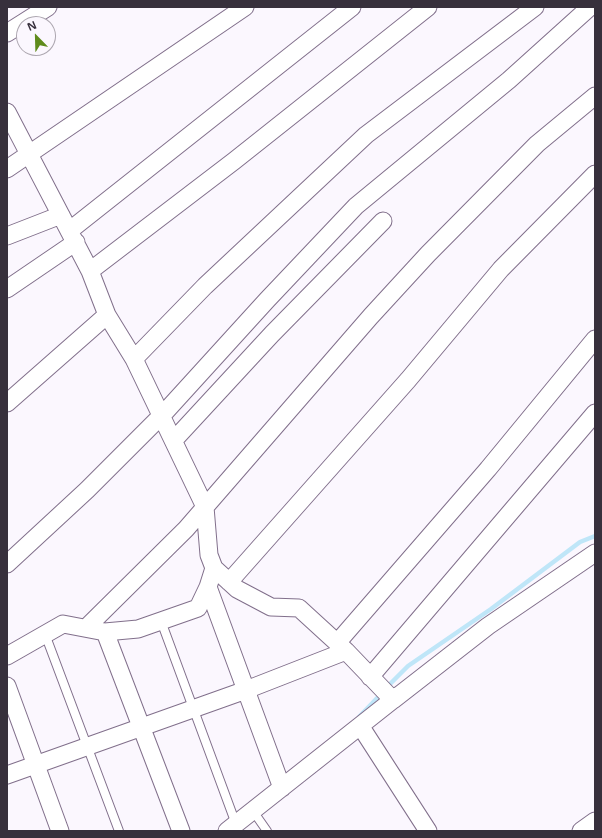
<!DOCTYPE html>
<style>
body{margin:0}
#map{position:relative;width:602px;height:838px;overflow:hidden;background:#fbf7fe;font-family:"Open Sans",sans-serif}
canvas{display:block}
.frame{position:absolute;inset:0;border:8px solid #37303c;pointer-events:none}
.north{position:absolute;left:16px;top:16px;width:40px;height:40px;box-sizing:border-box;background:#fbf7fe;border:1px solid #ada7b0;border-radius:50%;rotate:337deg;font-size:11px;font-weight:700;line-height:16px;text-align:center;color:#37303c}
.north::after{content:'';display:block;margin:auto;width:14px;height:18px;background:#5f8b1c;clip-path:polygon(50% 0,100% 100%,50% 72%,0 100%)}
</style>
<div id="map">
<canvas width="602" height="838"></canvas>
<div class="frame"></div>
<div class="north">N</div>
</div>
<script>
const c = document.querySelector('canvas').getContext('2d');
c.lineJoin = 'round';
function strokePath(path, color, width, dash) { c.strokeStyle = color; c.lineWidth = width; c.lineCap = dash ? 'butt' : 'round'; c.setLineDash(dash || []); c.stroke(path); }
strokePath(new Path2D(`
 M386 688 408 666 491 609 580 542 595 536
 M359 717 381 694`), '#bfe6f8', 4.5);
const service = new Path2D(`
 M161 621 236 824
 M45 634 119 831
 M253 811 267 831`);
const minor = new Path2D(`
 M7 33 48 7
 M7 112 90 271
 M7 169 245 7
 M69 231 352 7
 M7 236 61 215
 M7 289 76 242
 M107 315 90 271 234 161 428 7
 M134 359 205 286 366 135 535 7
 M7 403 107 315 134 359 205 507 209 555 214 568 237 589 271 607 299 608 346 651 393 700 488 626 595 553
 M174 440 272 334 383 221
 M7 564 87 490 166 411 267 300 356 206 509 80 590 7
 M229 582 408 380 501 269 595 174
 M208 587 282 788
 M86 628 186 529 371 316 428 254 537 144 595 96
 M105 632 181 831
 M337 643 488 469 595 339
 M7 656 63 624 105 632 138 629 198 608 208 587 214 568
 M370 677 595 413
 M7 686 60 831
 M361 727 428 831
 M7 775 246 690 346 651
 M227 831 399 695
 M581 831 595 821`);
strokePath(service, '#816f8b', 10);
strokePath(minor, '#816f8b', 19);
strokePath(service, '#fff', 8);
strokePath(minor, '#fff', 17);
</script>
